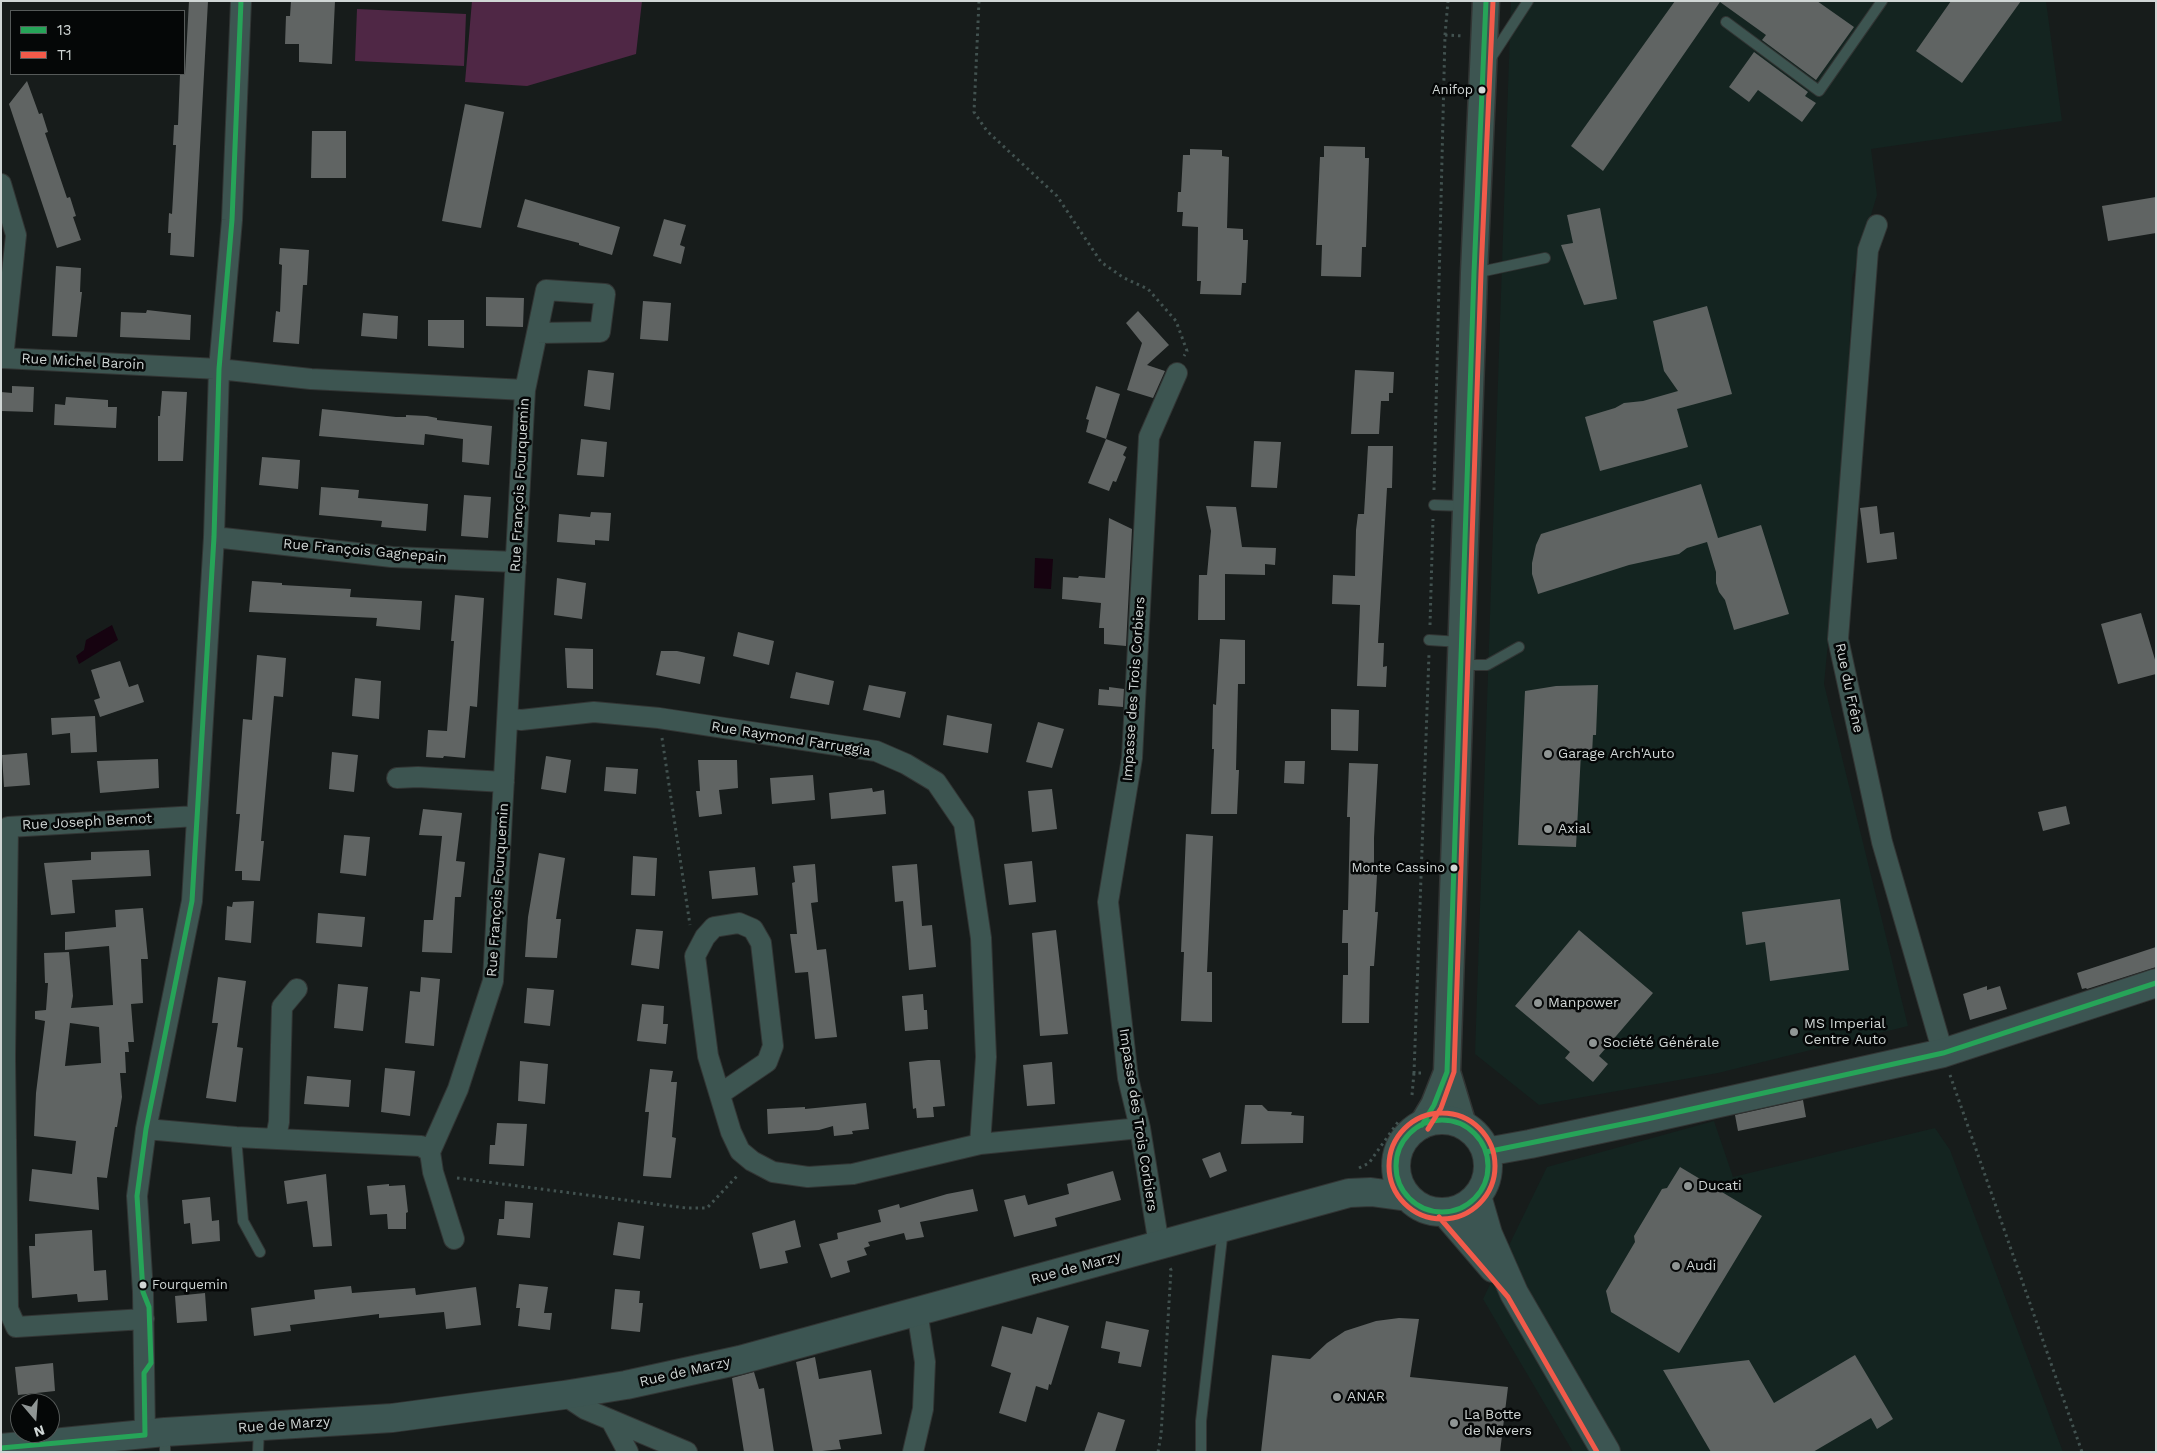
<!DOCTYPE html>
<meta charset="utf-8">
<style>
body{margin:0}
#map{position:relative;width:2157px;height:1453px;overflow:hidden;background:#171c1b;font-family:"Work Sans",sans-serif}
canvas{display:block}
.frame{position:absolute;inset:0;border:2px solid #d0d6d5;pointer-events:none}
.legend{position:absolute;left:10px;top:10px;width:175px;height:65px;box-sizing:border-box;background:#050707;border:1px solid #565a59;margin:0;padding:6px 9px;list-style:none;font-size:15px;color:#d0d6d5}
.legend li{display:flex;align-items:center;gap:10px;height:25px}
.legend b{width:25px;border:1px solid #565a59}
.north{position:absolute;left:10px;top:1393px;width:50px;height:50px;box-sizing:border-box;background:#050707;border:1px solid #565a59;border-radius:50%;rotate:162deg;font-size:14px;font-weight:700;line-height:20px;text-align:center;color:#d0d6d5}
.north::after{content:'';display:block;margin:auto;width:18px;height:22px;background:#8f9594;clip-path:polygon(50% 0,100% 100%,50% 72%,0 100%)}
</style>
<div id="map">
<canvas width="2157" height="1453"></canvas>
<div class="frame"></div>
<ul class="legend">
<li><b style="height:6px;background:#26a458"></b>13</li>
<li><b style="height:6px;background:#f25a4a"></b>T1</li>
</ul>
<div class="north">N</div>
</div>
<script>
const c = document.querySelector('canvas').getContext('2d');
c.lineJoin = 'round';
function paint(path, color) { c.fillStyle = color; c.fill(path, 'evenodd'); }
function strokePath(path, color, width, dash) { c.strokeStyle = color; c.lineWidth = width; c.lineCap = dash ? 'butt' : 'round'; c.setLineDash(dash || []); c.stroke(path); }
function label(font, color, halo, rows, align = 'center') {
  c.font = font + ' "Work Sans",sans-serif'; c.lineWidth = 5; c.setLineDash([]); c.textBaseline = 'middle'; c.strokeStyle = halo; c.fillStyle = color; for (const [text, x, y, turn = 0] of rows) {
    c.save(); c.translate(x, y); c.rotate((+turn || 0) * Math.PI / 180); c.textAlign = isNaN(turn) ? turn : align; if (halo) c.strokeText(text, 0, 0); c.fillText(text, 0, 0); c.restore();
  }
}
paint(new Path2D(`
 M1511 1H2046L2062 121 1871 149 1877 195 1852 278 1845 467 1824 684 1908 1026 1718 1073 1539 1105 1475 1054Z
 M1714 1121 1733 1177 1935 1128 1950 1150 2063 1452H1573L1483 1299 1547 1167Z`), '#142420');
paint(new Path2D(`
 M472 1H642L636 54 527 86 465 82Z
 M357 9 466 14 464 66 355 61Z`), '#4f2745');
paint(new Path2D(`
 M1035 558 1053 559 1051 589 1034 588Z
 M112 625 118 640 79 664 76 656 84 650 86 640Z`), '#160310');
paint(new Path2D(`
 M189 1H208L194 257 170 255 171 233H168L169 213 172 214 176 145H173L174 125H178L180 74H185Z
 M291 1H335L332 64 299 62V44H285L286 16H290Z
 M1675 1H1817L1854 27 1816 80 1762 40 1766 35 1720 2 1603 171 1571 146Z
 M1951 1H2021L1962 83 1916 51Z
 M1754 52 1808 92 1805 96 1816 103 1802 122 1758 90 1749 102 1729 87Z
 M27 81 39 114 42 113 48 132 45 133 67 198 70 197 76 216 73 217 81 240 57 248 9 104Z
 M465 104 504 112 481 228 442 221Z
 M312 131H346V178H311Z
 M1324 146 1365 147V158H1369L1366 247H1362L1361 277 1321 276 1322 245H1316L1320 157H1324Z
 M1190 149 1222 150V156L1229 157 1227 228 1243 229V240H1248L1246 283H1242L1241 295 1200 294 1201 281H1197L1198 227 1182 226 1183 212H1177L1178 192H1181L1183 155H1190Z
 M2156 197V233L2108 241 2102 206Z
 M525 199 620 227 612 255 579 245V243L517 227Z
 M1600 208 1617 299 1584 305 1561 245 1573 243 1567 215Z
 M664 219 686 225 680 245 685 247 681 264 653 256Z
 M280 248 309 250 307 285H303L299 344 273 342 276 311 280 312 282 265 279 264Z
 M56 266 81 268 80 292H82L77 337 52 336Z
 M486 297 524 298 523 327 486 326Z
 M643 301 671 303 668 341 640 339Z
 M1707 306 1732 394 1677 409 1688 447 1600 471 1585 417 1615 408 1624 403 1643 401 1678 391 1664 371 1653 321Z
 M147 310 191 315 190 340 120 337 121 312 146 313Z
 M1138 311 1169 345 1147 365 1165 371 1153 398 1127 390 1142 343 1126 323Z
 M363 313 398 316 397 339 361 336Z
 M428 320H464V348L428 346Z
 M588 370 614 373 610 410 584 406Z
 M1355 370 1394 372 1393 393H1389V401H1381L1379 434H1351Z
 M12 386 34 387 33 412 1 411V392L12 393Z
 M1096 386 1120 394 1106 439 1086 432 1089 420 1086 419Z
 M162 391 187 392 183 461H158V416H160Z
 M66 397 108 400V407H117L116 428 54 425 55 404 65 405Z
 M322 409 396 417H406V415L427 416 437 418V420L492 426 489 465 462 462 463 439 425 434 424 445 319 436Z
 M581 439 607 442 604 477 577 475Z
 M1106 439 1127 447 1123 455 1126 457 1116 482 1113 481 1109 491 1088 483Z
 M1254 441 1281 442 1277 488 1251 487Z
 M1368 446H1393L1392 488H1387L1378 643H1384L1383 667 1387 666 1386 687 1357 686 1360 605 1332 604 1333 575 1355 576 1356 530 1358 514H1364Z
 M262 457 300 460 298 489 259 485Z
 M1701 484 1718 538 1761 525 1789 614 1734 630 1725 600 1719 592 1716 583V572L1707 542 1687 548 1679 554 1629 565 1538 594 1532 574V563L1536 545 1541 534Z
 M321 487 359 490 358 498 428 504 426 531 381 527 382 521 319 515Z
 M464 495 491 497 488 538 461 536Z
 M1206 506 1236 507 1242 547 1276 548 1275 565 1265 564V575L1225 574V620H1198L1199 575H1207L1211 531Z
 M1877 506 1880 534 1894 532 1897 559 1867 563 1860 508Z
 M591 512 611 513 609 541 595 540V545L557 542 559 514 590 517Z
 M1109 518 1132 529 1126 646 1104 644V628H1099L1101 603 1062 599 1063 577 1078 578 1079 576 1105 578Z
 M557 578 586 583 582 619 554 615Z
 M252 581 282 583V585L351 589 350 597 422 601 420 630 376 626 377 618 249 612Z
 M455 595 484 598 477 707 470 706 465 758 444 756 443 758 426 757 428 730 447 731 454 641H451Z
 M2141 613 2156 663V674L2118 684 2101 624Z
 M738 632 774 641 769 665 733 656Z
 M1220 639 1245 640V684H1238L1236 770H1239L1237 814H1211L1214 749H1212L1213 704 1216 705Z
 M565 648 593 649V689L567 688Z
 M661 651H677L705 657 700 684 656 675Z
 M257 655 286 658 283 697 274 696 261 841H264L260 881 242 880V871H235L240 814H236L243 719 252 720Z
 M120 661 129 687 138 684 144 702 100 717 94 700 100 698 91 670Z
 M796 672 834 681 829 705 790 698Z
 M355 678 381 681 379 719 352 716Z
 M869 685 906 692 900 718 863 710Z
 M1598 685 1596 735H1593L1592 754 1581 753 1576 847 1518 845 1525 691 1556 686Z
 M1109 687 1124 689 1123 707 1098 705 1099 689 1109 690Z
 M1331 709 1359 710 1358 751 1331 750Z
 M947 715 992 724 988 753 943 745Z
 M95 716 97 752 71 753 70 733 52 735 51 718Z
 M1038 722 1064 729 1052 768 1026 762Z
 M332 752 358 755 354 792 329 789Z
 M27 753 30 785 4 787 2 755Z
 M546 756 571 760 566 793 541 789Z
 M158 759 159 788 100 793 97 761Z
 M698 760H737L738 788 719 790 722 814 699 817 696 791H700Z
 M1285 761H1305L1304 784 1284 783Z
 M1349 763 1378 764 1374 838V875H1377L1375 912H1378L1374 966H1370L1369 1023H1342L1343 975H1348V943H1342L1343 910H1348L1350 817H1347Z
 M606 767 638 769 636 794 604 791Z
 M813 775 815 800 772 804 770 778Z
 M872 788 873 792 884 790 886 814 831 819 829 793Z
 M1052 789 1057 829 1032 832 1028 791Z
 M2066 806 2070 824 2043 831 2038 812Z
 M423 809 462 813 456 861 465 862 461 897H455L452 953 422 952 424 920H433L442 836 419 835Z
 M1186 834 1213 836 1207 972H1212V1022L1181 1021 1184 952H1181Z
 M344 835 370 837 366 876 340 873Z
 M149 850 151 876 72 880 75 913 51 915 44 863 91 860V852Z
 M539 853 565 858 556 919H561L557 958 525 957 528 917Z
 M633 856 657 858 655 896 631 895Z
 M1032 861 1036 902 1009 905 1004 864Z
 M815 864 818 902 811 903 817 950 826 949 837 1037 815 1039 808 972 795 973 790 934H797L792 883 795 882 793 866Z
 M917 864 922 926 932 925 936 967 909 970 903 901 895 902 892 866Z
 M755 867 758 895 712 899 709 871Z
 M1840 899 1849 970 1770 981 1765 942 1746 945 1742 912Z
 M254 901 251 943 225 940 227 906 232 907 233 902Z
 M143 908 148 959H141L143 1003 131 1004 134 1042H128L129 1052H125L126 1073H120L122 1097 117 1127H115L107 1178 97 1177 99 1210 29 1201 32 1169 72 1174 76 1141 34 1136 36 1093 45 1021 35 1019V1011L46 1010 48 983H45L44 953 69 952 73 996 71 1008 113 1005 109 946 65 950V932L116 927 115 910ZM70 1023 99 1027 101 1063 65 1066Z
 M318 913 365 917 362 947 316 943Z
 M636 929 663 931 659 969 631 965Z
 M1056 930 1068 1034 1040 1036 1032 933Z
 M1579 930 1653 993 1599 1056 1608 1064 1593 1082 1565 1058 1570 1052 1515 1006Z
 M2156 947V967L2087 989 2086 988 2082 989 2077 973Z
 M218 977 246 981 237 1047 243 1048 236 1102 206 1098 218 1023H212Z
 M421 977 440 979 434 1046 405 1043 410 991 420 992Z
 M338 984 368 987 363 1031 334 1028Z
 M1987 986V990L2000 986 2007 1009 1970 1020 1963 994Z
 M527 988 554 990 550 1026 524 1023Z
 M923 994 924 1010H927L928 1029 905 1031 902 996Z
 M642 1004 664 1006 663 1024H668L666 1044 637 1041Z
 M928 1060H940L945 1106 933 1107 934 1117 917 1118 916 1108 913 1109 909 1062Z
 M520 1061 548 1064 545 1104 518 1101Z
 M1052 1062 1055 1104 1027 1106 1023 1065Z
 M385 1068 415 1071 410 1116 381 1112Z
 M650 1069 673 1071 671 1082H677L672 1137 676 1138 671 1178 643 1176 649 1112H645Z
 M307 1076 351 1080 349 1107 304 1104Z
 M1803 1100 1806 1117 1738 1131 1735 1115Z
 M866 1103 869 1129 852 1131 853 1134 834 1136 833 1126 819 1130 768 1134 767 1109 805 1107V1109Z
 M1245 1105H1262L1268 1111 1292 1112 1291 1115 1304 1116 1303 1143 1241 1144Z
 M497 1123 527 1124 524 1166 489 1164 490 1145H495Z
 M1220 1152 1227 1171 1210 1178 1202 1159Z
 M1680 1167 1762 1216 1679 1353 1611 1312 1606 1291 1635 1242 1634 1236 1662 1189 1667 1188Z
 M1113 1171 1121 1200 1055 1218 1057 1226 1014 1237 1004 1200 1025 1195 1028 1205 1069 1194 1067 1184Z
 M326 1174 332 1246 313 1247 307 1201 287 1204 284 1181Z
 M389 1184V1186L405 1185 408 1212 406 1213V1229H388L387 1214 370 1215 367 1186Z
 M973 1189 978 1211 920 1222 924 1237 906 1240 904 1233 868 1242 870 1246 864 1248 867 1255 847 1261 850 1272 831 1278 819 1244 838 1239 837 1233 881 1222 878 1210 899 1204 900 1208 947 1194Z
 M210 1197 212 1221 219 1220 220 1241 192 1244 190 1223 184 1224 182 1200Z
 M505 1201 533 1203 530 1238 497 1235 499 1219H504Z
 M795 1220 801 1247 785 1251 788 1263 760 1269 752 1233Z
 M618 1222 644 1226 640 1259 613 1255Z
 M92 1230 94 1271 106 1270 108 1300 78 1302 77 1294 32 1298 29 1246H35V1234Z
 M519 1284 548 1287 544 1313H552L550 1330 518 1326 520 1308H516Z
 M351 1286 352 1293 415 1288 416 1295 476 1287 481 1325 446 1329 444 1312 379 1318V1314L290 1325 291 1331 254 1336 251 1308 315 1299 314 1290Z
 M615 1289 640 1291 639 1303H643L640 1332 611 1329Z
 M205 1293 207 1321 177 1323 175 1296Z
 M1037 1317 1069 1326 1051 1385 1049 1384 1048 1390 1036 1386 1026 1422 999 1413 1011 1373 991 1366 1002 1326 1032 1334Z
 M1399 1318 1419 1319 1410 1377 1508 1387 1500 1452H1261L1272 1355 1310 1359 1327 1343 1345 1331 1376 1321Z
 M1106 1321 1149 1330 1141 1367 1118 1363 1120 1352 1101 1348Z
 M1855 1355 1893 1419 1877 1429 1871 1418 1813 1452H1711L1663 1370 1749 1360 1774 1403Z
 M815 1357 819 1379 871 1370 882 1434 839 1440 841 1449 813 1452 796 1362Z
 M53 1363 55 1391 18 1395 15 1367Z
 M754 1372 759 1389 764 1388 774 1452H744L732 1378Z
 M1098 1412 1125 1420 1115 1452H1084Z`), '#606463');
const service = new Path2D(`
 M1726 22 1819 91 1882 1
 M1489 61 1528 1
 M1475 273 1545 258
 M1434 505 1465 506
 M1429 640 1460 642
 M1462 665H1487L1519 647
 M236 1137 243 1221 260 1252
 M165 1452V1433
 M258 1452 259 1428
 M1201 1452V1421L1223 1229`);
const minor = new Path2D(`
 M1 184 16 235 3 358 219 369 311 379 525 390
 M1877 225 1868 250 1838 639 1882 842 1943 1053
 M214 537 392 557 516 562
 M508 718 521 720 594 712 659 718 876 751 906 764 936 782 964 823 981 938 986 1057 980 1144
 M397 778 418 777 504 782
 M720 1094 767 1062 773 1046 761 943 753 929 739 923 714 927 705 937 695 956 708 1056 731 1132 740 1151 752 1161 773 1172 808 1177 853 1174 980 1144 1140 1128
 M146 1129 236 1137 421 1146 430 1152 458 1089 493 981 525 390 546 290 605 294 600 332 537 333
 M276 1137 279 1122 282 1007 297 989
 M430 1152 433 1172 454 1239
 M1159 1245 1140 1128 1128 1078 1108 902 1132 758 1149 437 1177 373
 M144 1319 16 1327 8 1309 5 1057 8 827 197 816
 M564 1395 585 1409 687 1452
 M611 1420 628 1452
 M145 1435 143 1292 137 1196 146 1129 192 901 214 537 219 369 232 220 241 1
 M913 1452 923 1409 925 1362 917 1311`);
const tertiary = new Path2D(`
 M1422 1125 1434 1105 1447 1072
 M1463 1125 1447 1072 1474 273 1486 1`);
const secondary = new Path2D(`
 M1396 1166a46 46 0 1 1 92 0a46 46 0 1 1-92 0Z
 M1486 1152 1530 1144 1647 1119 1943 1053 2156 983
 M1477 1196 1488 1234 1514 1293 1606 1452
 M1445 1212 1493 1268
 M1 1448 165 1432 392 1418 564 1395 626 1385 740 1360 1349 1193 1371 1192 1408 1197`);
strokePath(service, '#323534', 12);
strokePath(minor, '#323534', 22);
strokePath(tertiary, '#323534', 29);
strokePath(secondary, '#323534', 30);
strokePath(new Path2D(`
 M979 1 974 112 987 131 1057 196 1101 262 1124 278 1148 289 1176 321 1187 351 1184 356
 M1445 35 1463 36
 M1434 490 1445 35 1448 1
 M1430 625 1433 519
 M662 738 690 925
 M1421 1073H1414L1429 654
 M1950 1075 2082 1452
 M1412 1095 1414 1073
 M1359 1168 1369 1163 1398 1122
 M457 1178 686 1208H707L739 1174
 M1158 1452 1161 1435 1171 1270 1169 1266`), '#425250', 3, [2.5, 4]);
strokePath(service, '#3d5551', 10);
strokePath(minor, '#3d5551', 20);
strokePath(tertiary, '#3d5551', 26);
strokePath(secondary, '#3c5552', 28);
strokePath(new Path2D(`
 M1396 1166a46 46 0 1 1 92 0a46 46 0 1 1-92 0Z
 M1422 1125 1434 1105 1447 1072 1474 273 1486 1
 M1486 1152 1647 1119 1943 1053 2156 983
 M145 1435 144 1373 151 1363 149 1307 143 1292 137 1196 146 1129 192 901 214 537 219 369 232 220 241 1
 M1 1448 145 1435`), '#26a458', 5);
strokePath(new Path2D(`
 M1389 1166a53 53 0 1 1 106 0a53 53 0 1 1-106 0Z
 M1428 1129 1441 1108 1454 1072 1481 273 1493 1
 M1439 1217 1508 1297 1597 1452`), '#f25a4a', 5);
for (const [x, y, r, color] of [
 [1482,90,4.5,"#d0d6d5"],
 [1548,754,5,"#8f9594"],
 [1548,829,5,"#8f9594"],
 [1454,868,4.5,"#d0d6d5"],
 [1538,1003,5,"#8f9594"],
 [1794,1032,5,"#8f9594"],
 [1593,1043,5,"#8f9594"],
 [1688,1186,5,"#8f9594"],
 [1676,1266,5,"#8f9594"],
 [143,1285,4.5,"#d0d6d5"],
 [1337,1397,5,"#8f9594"],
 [1454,1423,5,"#8f9594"]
]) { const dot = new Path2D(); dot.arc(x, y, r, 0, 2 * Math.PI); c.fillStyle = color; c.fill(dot); strokePath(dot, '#050707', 2); }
label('13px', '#d0d6d5', '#050707', [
 ["Anifop",1473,90],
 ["Monte Cassino",1445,868],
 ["Fourquemin",152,1285,"left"]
], 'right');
label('14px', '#d0d6d5', '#050707', [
 ["Rue Michel Baroin",83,362,3],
 ["Rue François Fourquemin",520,485,-87],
 ["Rue François Gagnepain",365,551,5],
 ["Rue du Frêne",1849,688,78],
 ["Impasse des Trois Corbiers",1134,689,-86],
 ["Rue Raymond Farruggia",791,739,9],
 ["Rue Joseph Bernot",87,822,-3],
 ["Rue François Fourquemin",498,890,-86],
 ["Impasse des Trois Corbiers",1138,1120,81],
 ["Rue de Marzy",1076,1268,-15],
 ["Rue de Marzy",685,1372,-13],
 ["Rue de Marzy",284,1425,-4]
]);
label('14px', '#d0d6d5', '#050707', [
 ["Garage Arch'Auto",1558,754],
 ["Axial",1558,829],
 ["Manpower",1548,1003],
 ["MS Imperial",1804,1024],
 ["Centre Auto",1804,1040],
 ["Société Générale",1603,1043],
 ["Ducati",1698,1186],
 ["Audi",1686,1266],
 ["ANAR",1347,1397],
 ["La Botte",1464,1415],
 ["de Nevers",1464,1431]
], 'left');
</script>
